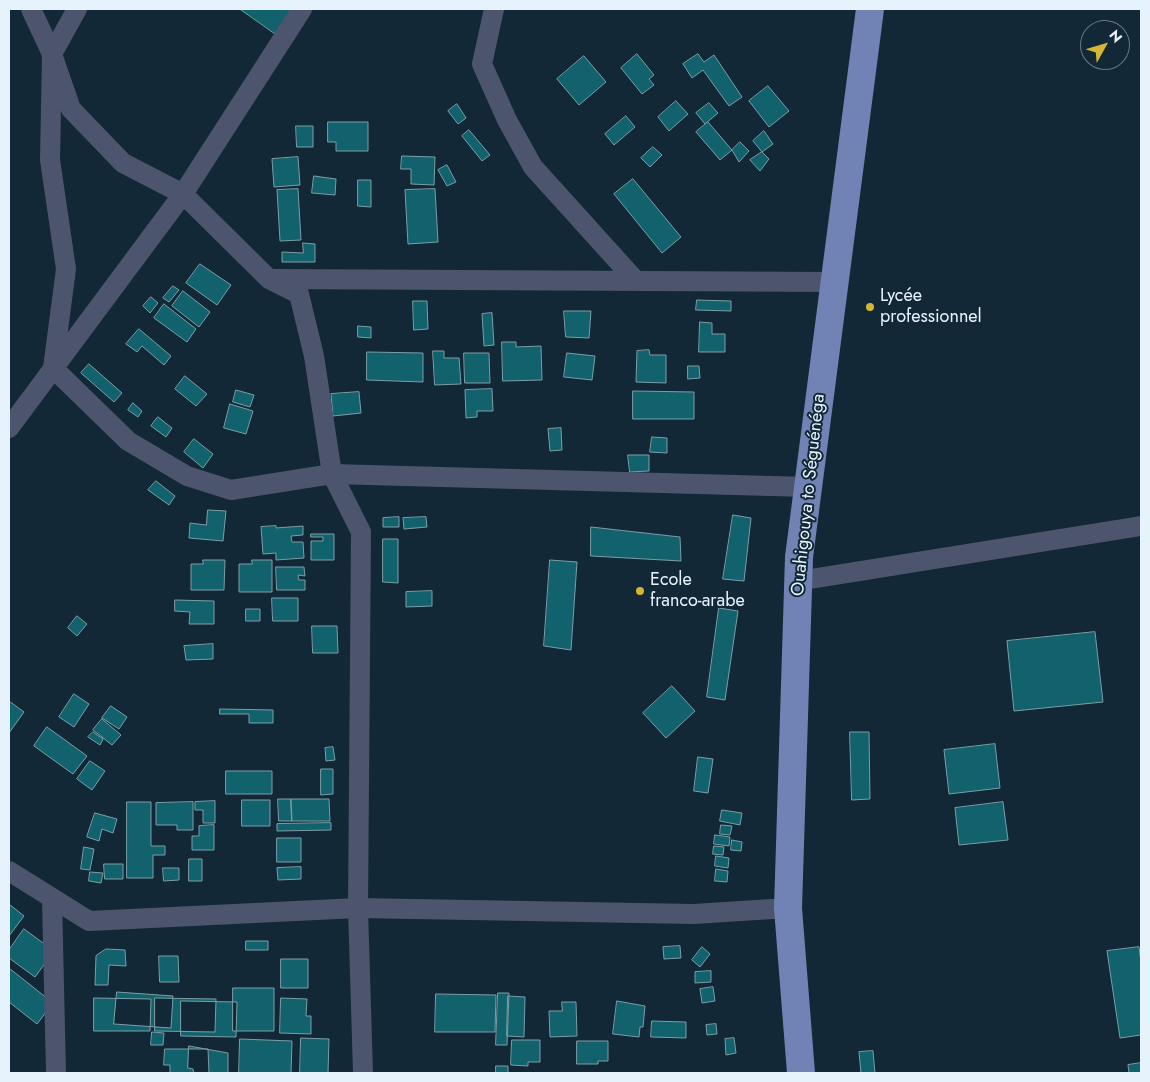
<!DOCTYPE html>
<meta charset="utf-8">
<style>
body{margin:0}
#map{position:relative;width:1150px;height:1082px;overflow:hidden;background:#122836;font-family:Jost,sans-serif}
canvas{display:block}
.frame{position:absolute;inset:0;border:10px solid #e6f3fd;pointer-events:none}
.north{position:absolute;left:1080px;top:20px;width:50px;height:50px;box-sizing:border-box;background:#122836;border:1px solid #677986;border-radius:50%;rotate:51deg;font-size:14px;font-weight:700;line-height:20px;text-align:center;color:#e6f3fd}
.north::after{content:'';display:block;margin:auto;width:18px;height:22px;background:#d5b535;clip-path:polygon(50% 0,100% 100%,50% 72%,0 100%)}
</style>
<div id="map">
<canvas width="1150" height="1082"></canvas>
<div class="frame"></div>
<div class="north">N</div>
</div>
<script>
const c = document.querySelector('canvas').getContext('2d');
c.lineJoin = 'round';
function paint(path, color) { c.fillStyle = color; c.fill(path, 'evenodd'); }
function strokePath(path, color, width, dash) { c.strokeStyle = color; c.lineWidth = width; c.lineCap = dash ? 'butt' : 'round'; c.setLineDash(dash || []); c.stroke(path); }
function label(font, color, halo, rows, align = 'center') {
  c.font = font + ' Jost,sans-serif'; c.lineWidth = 4; c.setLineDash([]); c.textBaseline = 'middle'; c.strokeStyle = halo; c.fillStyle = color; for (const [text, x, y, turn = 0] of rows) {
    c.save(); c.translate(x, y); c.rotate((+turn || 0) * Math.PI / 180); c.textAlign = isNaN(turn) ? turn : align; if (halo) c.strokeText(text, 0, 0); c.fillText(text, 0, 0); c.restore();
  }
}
const building = new Path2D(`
 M240 9H288L296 14 280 37Z
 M637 54 654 75 649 79 654 85 642 94 621 68Z
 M698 54 704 62 714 55 742 97 729 106 703 70 692 78 683 64Z
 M584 56 606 82 579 105 557 79Z
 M768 86 789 111 769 127 749 101Z
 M676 101 688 114 669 131 658 117Z
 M709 103 718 113 705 124 696 113Z
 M457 104 466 118 458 124 448 111Z
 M626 116 635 127 614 145 605 134Z
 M328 122H368V151H336V142H328Z
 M708 122 732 150 720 160 696 132Z
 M296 126H313V147H297Z
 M469 130 490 155 482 161 462 136Z
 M764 131 773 144 762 152 753 141Z
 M740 142 749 151 739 162 732 150Z
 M653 147 662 155 650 167 641 158Z
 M762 152 769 159 760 171 750 160Z
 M402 156 435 157 434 185 411 184V169H401Z
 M298 157 300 185 274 187 272 159Z
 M447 165 456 182 447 186 438 170Z
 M314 176 336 179 335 195 312 193Z
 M633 179 681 237 662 253 614 194Z
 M358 180H371V207L358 206Z
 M298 189 301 240 280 241 277 190Z
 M435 189 438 242 408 244 405 190Z
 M303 243 315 244V262H282V252L303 253Z
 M200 264 231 285 217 305 186 283Z
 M173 286 179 290 169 302 163 298Z
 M183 291 210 312 199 327 172 306Z
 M151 297 158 303 150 313 143 306Z
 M697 300 731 301V311L696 310Z
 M413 301H427L428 329 414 330Z
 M164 304 196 329 187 342 154 318Z
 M564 311H591L589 338 566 337Z
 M492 313 494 345 484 346 482 314Z
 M700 322 712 323V334H725V352H699Z
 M358 326 371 327V338L358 337Z
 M139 329 171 356 164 365 142 346 137 352 126 344Z
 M502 342H516V347L541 346 542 380 503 381Z
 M649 350 650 355H666V383L636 382 637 351Z
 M433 351H444V358H459L461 384 435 385Z
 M367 352 423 353V382L367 380Z
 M464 353H489L490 383H465Z
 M567 353 595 356 592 380 564 377Z
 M89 364 122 393 114 402 81 373Z
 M688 366H699L700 378 688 379Z
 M185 376 207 394 196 406 175 389Z
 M492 389 493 411H477V417L466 418 465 390Z
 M236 390 254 395 250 407 233 402Z
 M633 391 694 392V419H633Z
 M359 392 361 413 333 416 331 394Z
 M133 403 142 411 138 417 128 410Z
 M230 404 253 411 246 434 224 428Z
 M158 417 172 428 166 437 151 426Z
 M561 428 562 450 550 451 548 429Z
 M652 437 667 438V453L650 452Z
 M194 439 213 454 203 468 184 452Z
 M628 455H649V471L630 472Z
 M156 481 175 496 169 505 148 490Z
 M208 510 226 511 223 541 189 538 190 523 206 525Z
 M733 515 751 518 744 581 723 579Z
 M399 517V527H383V518Z
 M426 517 427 527 404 529 403 518Z
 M276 526V528L303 526V535L291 536 292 542H303L304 558 276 560V553L263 554 261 527Z
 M591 527 680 537 681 561 591 556Z
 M311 534H334V560H311V541H323V537H311Z
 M383 539H398V583L383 582Z
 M203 560H225L224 590H191V564H203Z
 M252 560H272V592H239V564H252Z
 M550 560 577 562 571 650 544 646Z
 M276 567H304L305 576 298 575 299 580H305V590H277Z
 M432 591V606L406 607V592Z
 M272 598H298V621H273Z
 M175 600 214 601V624H189L190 612 175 611Z
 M719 608 738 611 725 700 707 697Z
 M246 609H260V621H246Z
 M77 616 87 624 77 636 68 628Z
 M312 626H337L338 653H313Z
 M1095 632 1103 702 1014 711 1007 641Z
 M213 644V659L186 660 184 646Z
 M672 686 695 711 666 738 643 713Z
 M74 694 89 704 74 727 59 717Z
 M9 701 24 712 9 733Z
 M111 706 127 717 119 729 102 718Z
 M220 709 273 710V723H249V714H220Z
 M102 719 121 735 112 745 93 730Z
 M47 727 87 756 73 774 34 746Z
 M93 732 103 739 100 745 88 737Z
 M850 732H869L870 799 852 800Z
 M995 744 1000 788 949 794 944 750Z
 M333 747 335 760 326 761 325 748Z
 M698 757 713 759 708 793 694 791Z
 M90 761 105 771 92 790 77 779Z
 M321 769H333V794L321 795Z
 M226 771H272V794H226Z
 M278 799H291L292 821H279Z
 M291 799H329L330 821H292Z
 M242 800H270V826H242Z
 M215 801V823H203V810H195V802Z
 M127 802H151V846H165V855H153V878H127Z
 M193 802V830H177V825H156V803Z
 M1003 802 1008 840 959 845 955 808Z
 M722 810 742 813 740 825 720 821Z
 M95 813 117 819 113 833 102 829 99 841 87 837Z
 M331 823V830L277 831V824Z
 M214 825V850H192V836H199V826Z
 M721 825 732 826 730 835 720 834Z
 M715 835 730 837 729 846 714 844Z
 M277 838H301V862H277Z
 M732 840 742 842 741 851 731 850Z
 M714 846 724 847 723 855 713 854Z
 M84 847 94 849 90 870 81 869Z
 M716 856 729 858 728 868 715 866Z
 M189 859H202V881H189Z
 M104 864H123V879H105Z
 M301 867V879L278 880 277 868Z
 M163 868H179V880L164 881Z
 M716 869 728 871 727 882 715 881Z
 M90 872 103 873 101 883 89 881Z
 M9 904 24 916 9 936Z
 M24 929 54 951 35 977 9 958V950Z
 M246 941H268V950H246Z
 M680 946 681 958 664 959 663 947Z
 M702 947 710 954 700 967 692 960Z
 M1139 947 1141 963V1035L1120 1038 1107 951Z
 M106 949 125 950 126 966 109 965 108 985H95L96 956Z
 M159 956H178L179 982H160Z
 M281 959H308V988H281Z
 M9 968 53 1003 37 1024 9 1002Z
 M711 971V982L695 983V972Z
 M713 987 715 1001 702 1003 700 989Z
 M233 988H274V1031H233Z
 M117 992 173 996 171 1028 114 1024Z
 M498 993H509L507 1045H496Z
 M436 994 496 995 495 1032H435Z
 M508 996 525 997 524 1037 507 1036Z
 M94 998 151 999 150 1031H94Z
 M155 998 216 999 215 1032 155 1031Z
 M281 998 307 999 306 1016H311V1034L280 1033Z
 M181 1001 237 1002 236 1037 181 1036Z
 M617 1001 645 1006 643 1027H640L639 1037 613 1034Z
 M562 1002H576L577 1036 550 1037 549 1011H562Z
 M652 1021 686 1022V1038L651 1037Z
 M716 1024 717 1034 707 1035 706 1025Z
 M152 1032 164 1033 163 1045H151Z
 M301 1038 329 1039 328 1073H300Z
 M734 1038 736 1053 726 1055 725 1039Z
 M240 1039 292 1041 291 1073H239Z
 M512 1040H540V1062H528V1066L511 1065Z
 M577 1041H608V1061H598V1064H577Z
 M189 1046 228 1053V1073H194L193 1069 188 1068Z
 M165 1049H208L209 1073H170V1065H164Z
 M873 1051 875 1073H861L859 1052Z
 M1141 1063V1073H1129L1128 1065Z
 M496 1066H508V1073H496Z`);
paint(building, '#12626e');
strokePath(building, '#7c9ea5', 1);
strokePath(new Path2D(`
 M31 9 52 54 71 109 123 163 183 194 269 279 299 294 314 356 332 474 361 532 358 908 363 1073
 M77 9 52 54 50 160 66 269 53 368 128 441 187 476 231 490 332 474 808 487
 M494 9 482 64 507 120 533 167 636 281
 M274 279 834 282
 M9 428 183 194 302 9
 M798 581 1141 526
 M9 871 89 921 358 908 694 914 788 908
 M52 899 56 1073`), '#4c556d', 20);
strokePath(new Path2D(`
 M801 1073 788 908 799 557 870 9`), '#7183b5', 28);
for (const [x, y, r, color] of [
 [870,307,5,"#d5b535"],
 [640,591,5,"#d5b535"]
]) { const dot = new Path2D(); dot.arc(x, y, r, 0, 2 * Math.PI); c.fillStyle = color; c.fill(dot); strokePath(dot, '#122836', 2); }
label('18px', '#e6f3fd', '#122836', [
 ["Lycée",880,297],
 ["professionnel",880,318],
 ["Ecole",650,581],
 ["franco-arabe",650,602]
], 'left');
label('18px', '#e6f3fd', '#122836', [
 ["Ouahigouya to Séguénéga",809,495,-84]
]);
</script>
